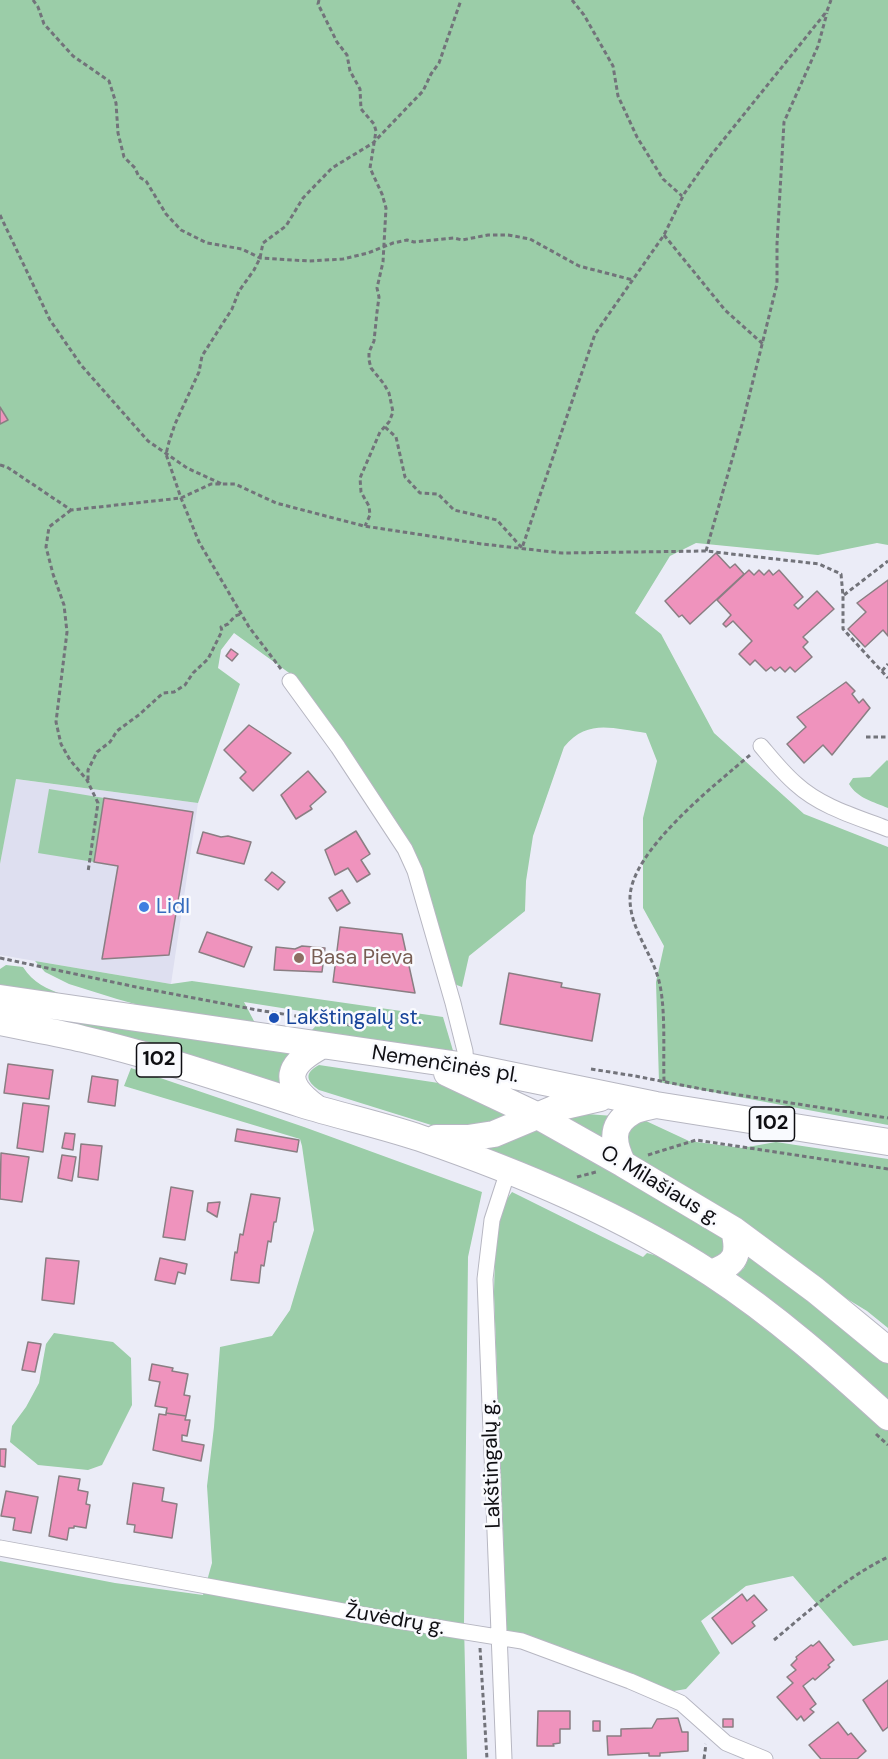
<!DOCTYPE html>
<meta charset="utf-8">
<style>
body{margin:0}
canvas{display:block;background:#ebecf7}
</style>
<canvas width="888" height="1759"></canvas>
<script>
const c = document.querySelector('canvas').getContext('2d');
c.lineJoin = 'round';
function paint(path, color) { c.fillStyle = color; c.fill(path, 'evenodd'); }
function strokePath(path, color, width, dash) { c.strokeStyle = color; c.lineWidth = width; c.lineCap = dash ? 'butt' : 'round'; c.setLineDash(dash || []); c.stroke(path); }
function label(font, color, halo, rows, align = 'center') {
  c.font = font + ' "DM Sans",sans-serif'; c.lineWidth = 5; c.setLineDash([]); c.textBaseline = 'middle'; c.strokeStyle = halo; c.fillStyle = color; for (const [text, x, y, turn = 0] of rows) {
    c.save(); c.translate(x, y); c.rotate((+turn || 0) * Math.PI / 180); c.textAlign = isNaN(turn) ? turn : align; if (halo) c.strokeText(text, 0, 0); c.fillText(text, 0, 0); c.restore();
  }
}
paint(new Path2D(`
 M15 779 198 803 171 984 0 955V864Z`), '#dedff0');
paint(new Path2D(`
 M0 0H888V545L877 543 818 555 696 543 670 556 635 613 661 634 714 733 804 814 888 847V1125L659 1082 656 982 664 946 643 908V818L657 761 646 733C613 729 588 718 564 747L533 836 526 881 525 911 469 956 462 987 449 982 425 880 340 737 292 675 234 633 221 650 218 668 240 684 198 803 16 779 0 864Z
 M887 760 888 761V808C874 802 857 798 849 784L853 778 870 777Z
 M49 789 104 798 94 862 38 853Z
 M35 961 171 984 192 981 443 1017 454 1054 311 1031 326 1015 244 1002 255 1023 160 1011 117 999 69 984 45 972Z
 M6 965 23 967C33 983 47 989 64 995L0 991V969Z
 M0 1012 106 1023 292 1052 288 1087Z
 M319 1065 452 1085 512 1113 497 1123 444 1129 319 1090C306 1081 304 1073 319 1065Z
 M131 1068 304 1127 482 1192 468 1257 464 1624 467 1759H0V1561L115 1583 203 1595 212 1563 207 1486 214 1427 220 1347 272 1336 290 1310 314 1230 302 1146 300 1139 124 1086Z
 M574 1113 613 1116 604 1140 562 1116Z
 M646 1121 689 1141 742 1148 776 1142 888 1159V1328L867 1311 821 1283 627 1155 624 1135 639 1122Z
 M533 1126 728 1240 731 1251 714 1263 478 1150Z
 M512 1192 643 1257 647 1253 675 1261 686 1267 831 1376 888 1431V1640L853 1646 793 1576 746 1586 701 1621 720 1653 686 1689 668 1692 536 1638 507 1632 494 1295C495 1269 494 1212 512 1192Z
 M750 1255 814 1301 888 1364V1404L735 1277 744 1268Z
 M54 1333 113 1342 131 1358 132 1405 102 1465 88 1470 38 1465 10 1442 12 1426 26 1407 39 1383 46 1344Z`), '#9bcda8');
const building = new Path2D(`
 M0 407 8 420 0 424Z
 M716 553 730 568 735 564 744 574 690 624 682 615 679 617 665 601Z
 M749 570 754 575 759 570 764 575 769 570 773 575 779 570 803 597 794 605 798 609 817 591 834 609 803 637 808 642 803 647 812 657 795 672 790 667 785 672 780 667 775 671 771 667 766 671 755 660 750 665 739 654 752 641 733 621 726 627 723 624 731 615 717 600Z
 M888 580V636L883 630 865 647 848 629 866 612 857 603Z
 M231 649 238 654 232 661 226 656Z
 M846 682 855 691 852 694 859 703 863 699 870 708 832 755 823 745 804 763 787 744 806 727 797 717Z
 M249 725 291 753 253 791 240 778 246 772 224 750Z
 M308 771 326 792 310 806 312 809 296 819 281 795Z
 M104 798 193 812 169 955 102 959 118 866 94 862Z
 M356 831 370 854 361 860 370 874 357 882 348 868 335 875 325 850Z
 M203 832 221 837 228 836 251 842 244 864 197 853Z
 M272 872 285 882 278 890 265 880Z
 M342 890 350 903 337 911 329 898Z
 M340 927 402 934 415 993 333 982Z
 M207 932 252 947 244 967 199 952Z
 M302 946 325 948 322 972 274 970 276 947 295 949Z
 M509 973 562 983 561 987 600 994 592 1041 500 1024Z
 M8 1064 53 1070 49 1099 4 1093Z
 M92 1076 118 1080 115 1106 88 1102Z
 M23 1103 49 1106 43 1152 17 1148Z
 M237 1129 299 1140 297 1152 235 1141Z
 M65 1133 75 1134 73 1150 62 1148Z
 M81 1144 102 1146 98 1180 78 1177Z
 M1 1153 29 1157 22 1202 0 1199Z
 M62 1155 76 1157 72 1181 58 1178Z
 M171 1187 193 1191 185 1240 163 1237Z
 M251 1194 280 1198 276 1222H274L271 1242 268 1241 264 1266 261 1265 259 1283 231 1280 235 1252 237 1253 240 1234 243 1235Z
 M220 1202 217 1217 207 1211 208 1203Z
 M46 1258 79 1261 74 1304 42 1300Z
 M160 1258 187 1264 185 1274 178 1272 175 1284 155 1280Z
 M28 1342 41 1344 35 1372 22 1370Z
 M152 1364 173 1368 172 1371 188 1374 184 1395 190 1396 186 1416 166 1413 167 1408 155 1406 160 1382 149 1380Z
 M166 1413 186 1416 185 1420H190L187 1436 182 1435V1441L204 1445 201 1461 153 1450 159 1414 166 1415Z
 M0 1449H6L5 1467 0 1466Z
 M59 1476 80 1479 78 1490 88 1492 86 1504 90 1505 86 1528 74 1526V1528H69L67 1540 49 1536Z
 M133 1483 164 1488 162 1501 177 1504 172 1538 134 1532 135 1525 127 1524Z
 M6 1491 38 1497 31 1533 13 1530 15 1518 1 1516Z
 M742 1594 747 1601 754 1595 767 1610 752 1622 755 1626 732 1644 712 1618Z
 M819 1641 834 1660 828 1665 830 1667 815 1680 813 1678 803 1686 816 1704 810 1709 814 1712 804 1721 801 1716 797 1720 777 1697 793 1683 787 1677 796 1670 791 1665 797 1659 796 1657 811 1645 813 1646Z
 M888 1680V1727L883 1731 863 1700Z
 M538 1711H570V1729H560V1743L553 1744 554 1746H537Z
 M678 1718 682 1732H688V1751L660 1753V1756H649V1753L608 1755 607 1736H621V1729L652 1728 657 1719Z
 M723 1719H733V1727H723Z
 M593 1721H600V1731H593Z
 M838 1722 848 1735 851 1733 866 1751 857 1759H821L809 1745Z`);
paint(building, '#ef93bd');
strokePath(building, '#8a7e83', 1.5);
const street = new Path2D(`
 M290 681 338 747 405 849 415 871 453 1003 465 1051 466 1066
 M761 746C772 759 783 773 796 784 821 807 857 817 888 829
 M0 1548 392 1620 522 1641 630 1681 681 1703 726 1743 765 1759
 M504 1759 485 1279 492 1220 508 1171`);
const primary = new Path2D(`
 M0 998 466 1066 656 1105 888 1142
 M0 1022C27 1028 55 1032 83 1039 156 1056 229 1081 301 1104 340 1116 381 1125 420 1138 521 1173 622 1215 712 1274 776 1316 832 1366 888 1417
 M447 1073 536 1115 623 1164 734 1230 815 1290 888 1350
 M315 1107C281 1082 287 1065 321 1046
 M436 1138H468L494 1134 556 1108 600 1098
 M623 1164C613 1144 609 1125 632 1112 638 1108 648 1107 656 1105
 M711 1273C736 1264 740 1255 734 1230`);
strokePath(street, '#b7b7c2', 17);
strokePath(primary, '#b7b7c2', 28);
strokePath(new Path2D(`
 M33 0 38 7 44 24 73 56 109 81 116 103 118 133 124 157 135 168 139 177 146 181 166 214 181 230 207 243 242 249 260 258 309 261 343 259 368 253 393 243 407 240 414 242 454 238 462 240 488 235H508L530 239 579 266 633 280
 M319 0 318 4 337 42 347 55 350 71 360 89 361 109 374 124 376 131 370 168 382 194 386 208 383 262 377 288 379 297 377 312 374 341 369 352V360L371 368 384 384 389 393 393 412 389 422 380 432 360 478 361 492 369 506 370 515 365 526
 M572 0 584 15 613 66 618 96 637 137 663 179 682 196
 M0 215 50 320 81 365 148 441 187 468 222 484
 M664 235 725 310 763 344
 M385 427 396 437 405 477 420 493 438 494 454 510 497 520 522 548 595 334 664 235 684 194 712 154 827 11 831 0
 M0 465 7 467 71 510 181 498 211 484H235L276 503 364 526 482 544 562 553 706 551 819 564 841 574 843 596V629L888 678
 M71 510 49 527 46 547 53 574 64 605 67 632 56 722 61 744 70 760 87 780 98 803 88 872
 M706 551 743 421 777 284V244L784 122 818 46 827 13
 M844 595 888 561
 M281 669 249 627 199 542 181 498 166 454 169 442 175 424 199 372 202 356 232 309 239 291 254 270 260 258 263 243 286 226 303 198 332 168 373 143 423 91 431 74 439 63 461 0
 M882 671 888 664
 M866 737H888
 M88 780V770L97 752 110 742 117 731 140 714 163 693 174 692 185 685 193 673 208 659 222 631 221 627 228 624 235 616 241 614
 M0 958 136 987 257 1010 342 1023 363 1029
 M591 1069 635 1076 707 1090 888 1118
 M664 1081C663 1051 666 1009 659 981 652 953 630 929 630 899 629 852 716 784 750 755
 M648 1155 696 1140 888 1169
 M577 1177 596 1172
 M876 1434 888 1445
 M774 1640C810 1610 845 1578 888 1557
 M480 1648 487 1759
 M704 1759 706 1744`), '#72737a', 3, [4.5, 3]);
strokePath(street, '#fff', 15);
strokePath(primary, '#fff', 26);
for (const [x, y, r, color] of [
 [144,907,6,"#3f7fe0"],
 [299,958,6,"#8d6e63"],
 [274,1018,6,"#1a4fb4"]
]) { const dot = new Path2D(); dot.arc(x, y, r, 0, 2 * Math.PI); c.fillStyle = color; c.fill(dot); strokePath(dot, '#f9fafe', 2); }
for (const [x, y, w] of [
 [159,1060,45],
 [772,1124,45]
]) { const box = new Path2D(); box.roundRect(x - w / 2, y - 17, w, 34, 4.5); c.fillStyle = '#f9fafe'; c.fill(box); strokePath(box, '#0f0f13', 1.5); }
label('bold 20px', '#0f0f13', null, [
 ["102",159,1060],
 ["102",772,1124]
]);
label('21px', '#366cbe', '#f9fafe', [
 ["Lidl",156,907]
], 'left');
label('21px', '#785e54', '#f9fafe', [
 ["Basa Pieva",311,958]
], 'left');
label('21px', '#164399', '#f9fafe', [
 ["Lakštingalų st.",286,1018]
], 'left');
label('21px', '#0f0f13', '#f9fafe', [
 ["Nemenčinės pl.",445,1065,9],
 ["O. Milašiaus g.",660,1186,31],
 ["Lakštingalų g.",492,1464,-92],
 ["Žuvėdrų g.",395,1620,10]
]);
</script>
